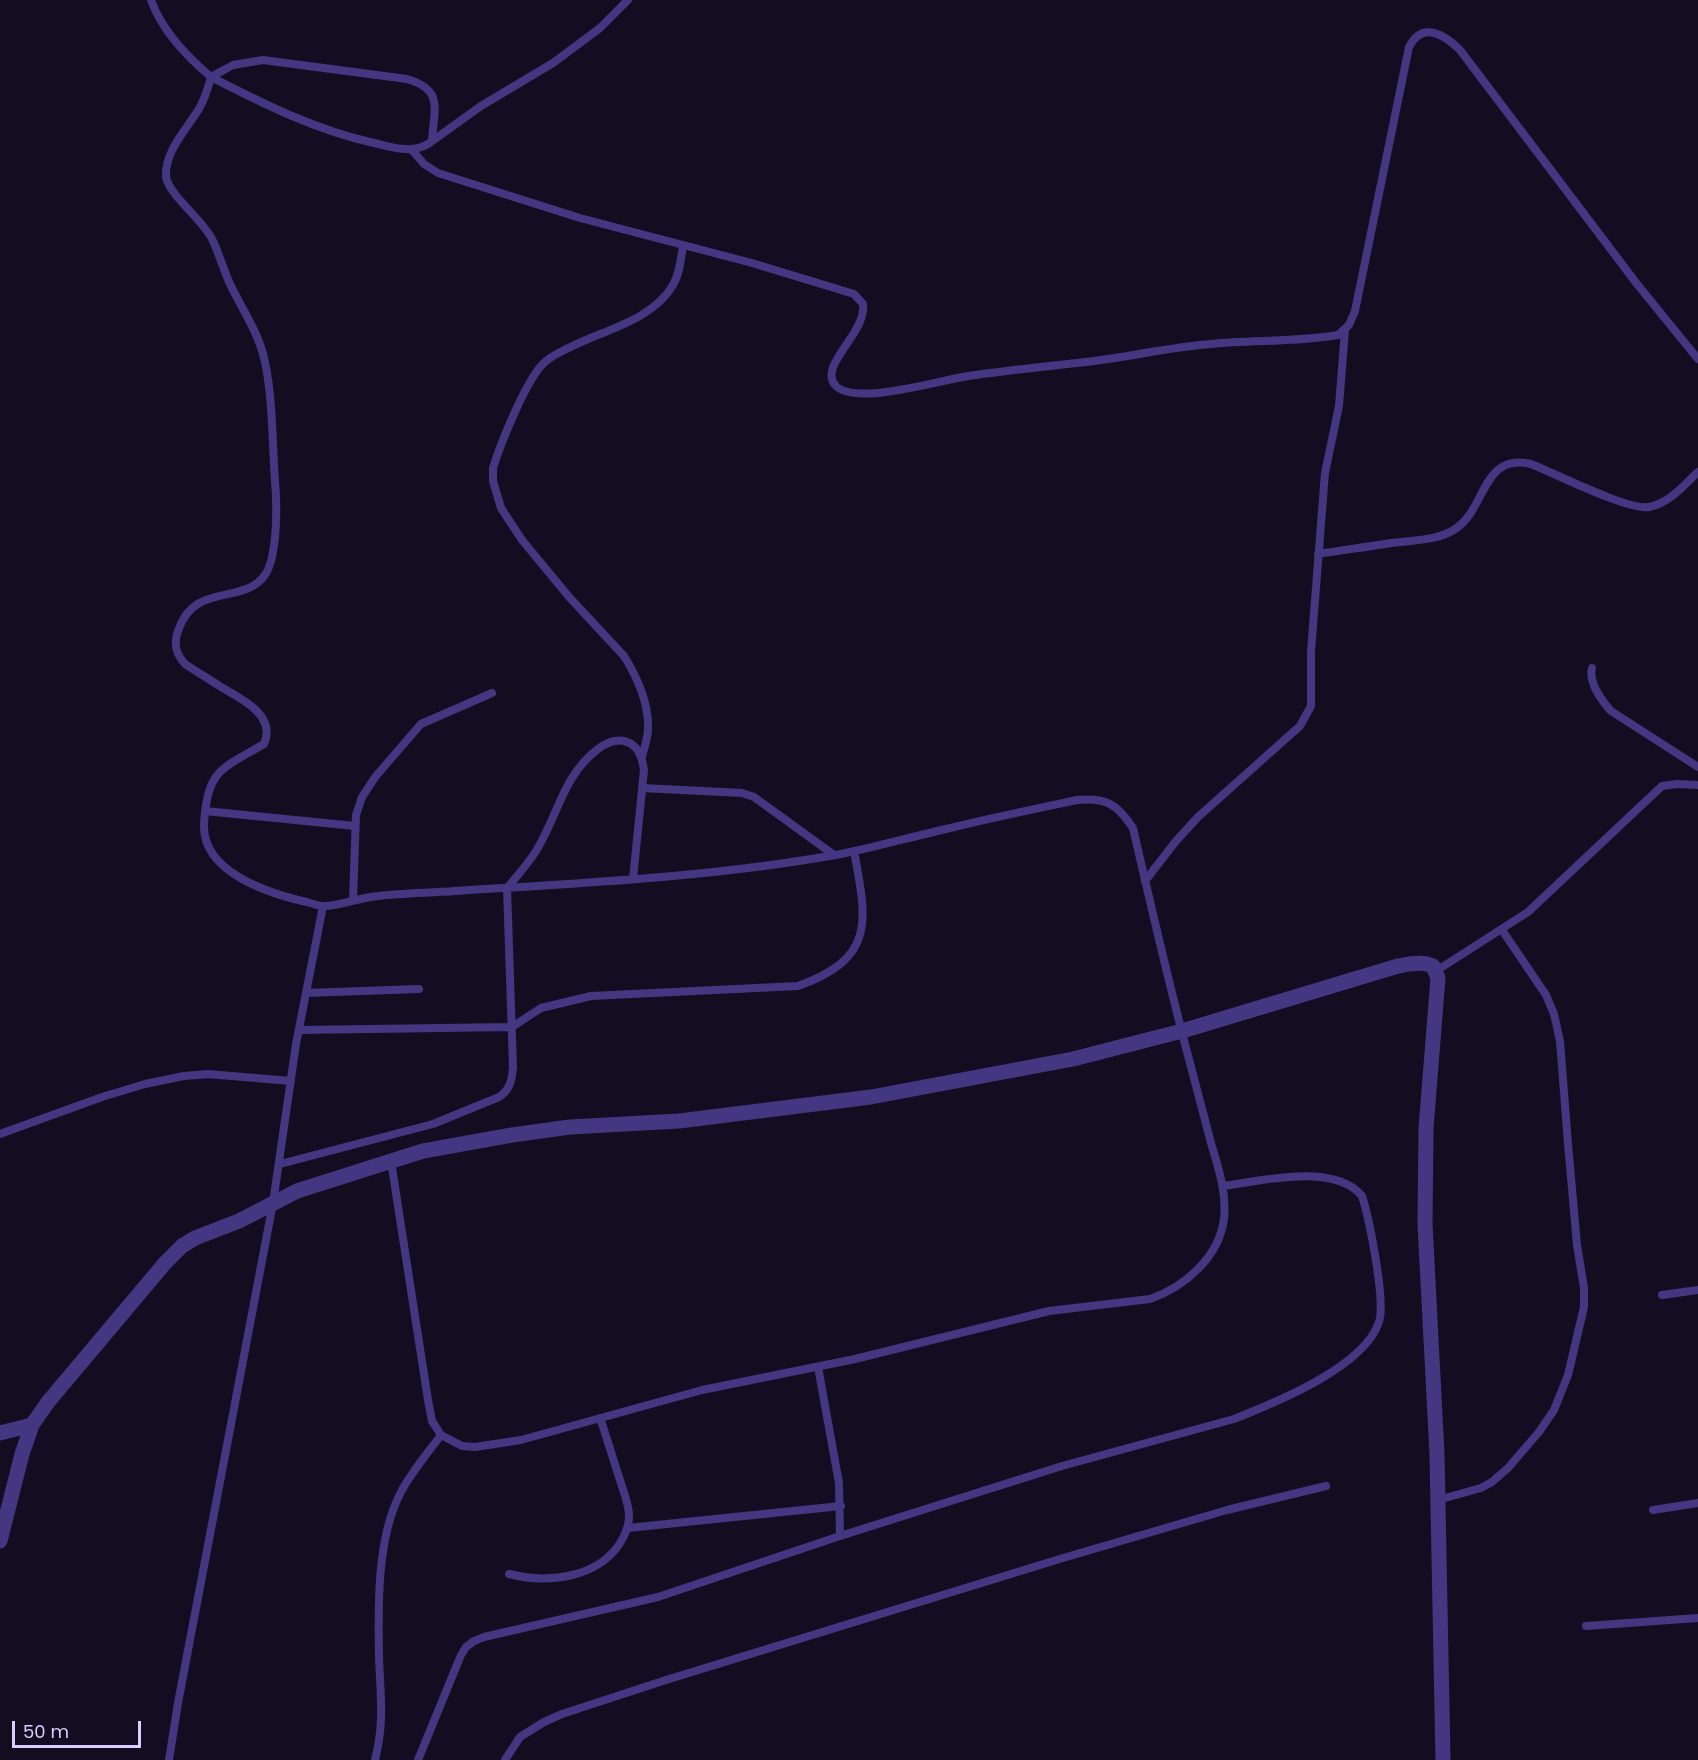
<!DOCTYPE html>
<style>
body{margin:0}
#map{position:relative;width:1698px;height:1760px;overflow:hidden;background:#140d22;font-family:Poppins,sans-serif}
canvas{display:block}
.scale{position:absolute;left:12px;top:1721px;width:129px;height:27px;box-sizing:border-box;border:3px solid #dbcfff;border-top:0;padding-left:8px;font-size:18px;line-height:21px;white-space:nowrap;color:#dbcfff;-webkit-text-stroke:4px #140d22;paint-order:stroke}
</style>
<div id="map">
<canvas width="1698" height="1760"></canvas>
<div class="scale">50 m</div>
</div>
<script>
const c = document.querySelector('canvas').getContext('2d');
c.lineJoin = 'round';
function strokePath(path, color, width, dash) { c.strokeStyle = color; c.lineWidth = width; c.lineCap = dash ? 'butt' : 'round'; c.setLineDash(dash || []); c.stroke(path); }
strokePath(new Path2D(`
 M151 0C162 31 186 56 211 77 208 88 205 98 200 107 188 128 165 150 166 176 168 195 204 220 213 241 221 258 225 276 234 292 244 312 257 331 263 354 273 391 272 441 275 481 277 503 278 556 265 575 243 606 194 581 178 631 173 644 176 654 185 664 197 672 209 679 221 687 240 698 277 715 264 744 222 769 207 769 204 824 202 871 265 892 302 901 308 902 315 905 322 906 338 907 361 897 378 896 403 893 429 893 455 891 583 883 714 877 841 854 876 847 911 837 946 829 990 818 1034 809 1077 800 1106 797 1117 804 1133 828 1151 906 1169 985 1190 1063 1197 1090 1204 1116 1211 1143 1218 1167 1227 1193 1224 1219 1219 1257 1185 1287 1150 1299L1049 1311 855 1359 702 1390 521 1440 475 1447 462 1446 441 1435C427 1454 412 1471 401 1492 377 1537 378 1604 379 1655 380 1694 385 1721 375 1760
 M432 141C434 108 444 90 407 79L263 60 233 65 211 77C264 104 315 130 374 143 392 147 411 154 428 144L481 106 553 63 600 28 628 0
 M411 149 424 164 438 173 580 218 752 263 854 294 863 304C867 333 818 365 835 385 854 407 941 380 968 376 1010 370 1052 366 1094 361 1133 356 1172 347 1211 344 1253 340 1297 342 1338 335L1349 325 1355 311 1409 47C1422 21 1444 34 1460 50L1637 284 1698 359
 M1318 554C1343 550 1367 547 1391 543 1413 540 1440 541 1458 527 1486 506 1483 453 1531 464 1554 473 1629 511 1649 507 1670 503 1684 485 1698 472
 M1592 668C1588 682 1602 701 1611 711L1698 767
 M642 757C644 748 648 738 648 729 649 704 637 677 624 656L570 598 522 540 501 508 493 481V468C500 445 527 377 545 362 554 354 566 349 577 344 609 329 654 318 673 285 680 273 681 258 683 245
 M642 788 742 793 754 797 834 855
 M205 811 355 826
 M1145 881 1176 841 1198 817 1300 726 1311 706V651L1325 473 1339 406 1345 330
 M353 900 356 815 362 797 376 776 421 724 492 693
 M1436 971 1528 912 1662 786 1677 784 1698 785
 M306 993 419 989
 M299 1030 512 1027 541 1008 591 996 798 986C876 958 867 921 854 851
 M0 1134 102 1097 145 1084 184 1076 208 1074 291 1081
 M391 1161 428 1400 432 1421 441 1435
 M280 1164 433 1124 499 1097C510 1090 512 1080 513 1067L507 888C517 876 528 864 536 851 558 816 563 775 598 749 606 743 614 739 624 741 638 744 642 757 644 770L633 879
 M1662 1295 1698 1290
 M818 1367 839 1483 840 1536
 M1438 1500 1481 1488 1492 1482 1508 1468 1539 1432 1554 1410 1568 1375 1584 1307V1288L1577 1245 1568 1144 1560 1041 1554 1014 1546 995 1502 930
 M1653 1510 1698 1503
 M628 1528 841 1506
 M509 1574C549 1584 602 1578 623 1538 627 1530 629 1524 629 1516 629 1503 623 1491 620 1480 613 1459 607 1438 600 1418
 M1586 1626 1698 1618
 M169 1760 178 1703 273 1203 296 1044 323 906
 M418 1760 461 1655 466 1647 474 1641 484 1637 658 1597 840 1536 1062 1466 1234 1419C1277 1402 1364 1367 1379 1322 1386 1301 1369 1218 1362 1196 1334 1162 1261 1181 1223 1186
 M505 1760 520 1737 544 1722 562 1714 666 1680 1063 1558 1227 1510 1326 1486`), '#443782', 8);
strokePath(new Path2D(`
 M0 1433 32 1425
 M0 1541 22 1454 32 1425 48 1402 165 1263 182 1246 195 1238 239 1221 297 1191 423 1151 512 1135 570 1127 679 1121 871 1097 1073 1059 1182 1031 1398 966C1410 964 1422 961 1433 966L1438 978 1426 1128 1425 1224 1437 1454 1443 1760`), '#443782', 15);
</script>
